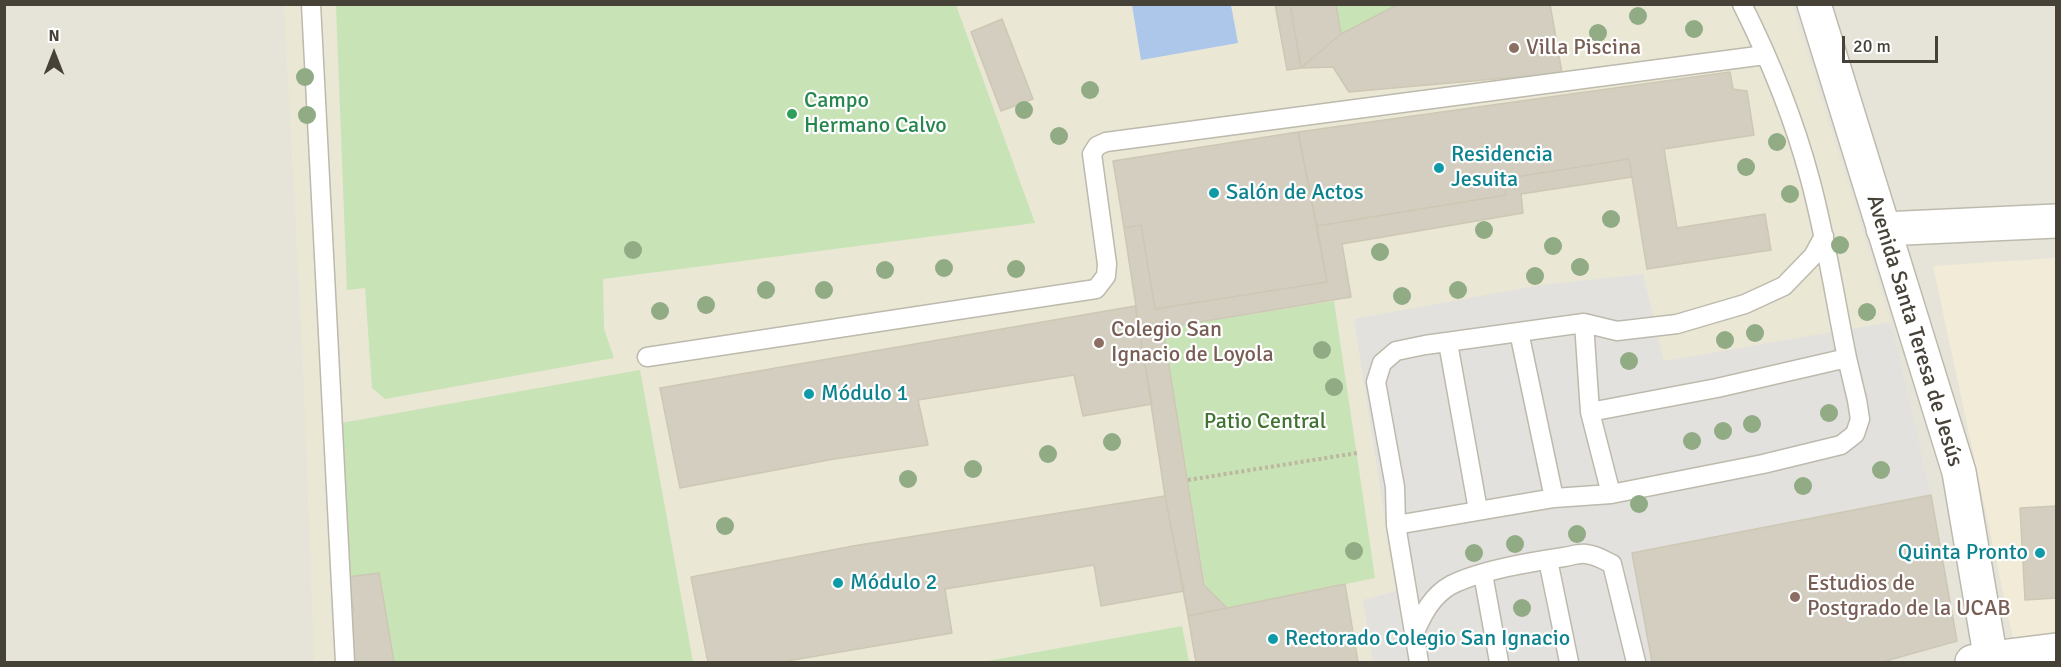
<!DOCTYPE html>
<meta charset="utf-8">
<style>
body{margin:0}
#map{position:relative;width:2061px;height:667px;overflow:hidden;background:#f3f1e9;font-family:Signika,sans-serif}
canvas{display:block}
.frame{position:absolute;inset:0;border:6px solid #464238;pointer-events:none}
.north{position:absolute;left:24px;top:24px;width:60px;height:60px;-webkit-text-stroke:4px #fff;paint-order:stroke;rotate:0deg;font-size:16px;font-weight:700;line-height:24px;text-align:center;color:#464238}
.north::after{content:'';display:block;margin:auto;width:21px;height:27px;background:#464238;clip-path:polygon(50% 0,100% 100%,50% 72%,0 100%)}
.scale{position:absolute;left:1842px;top:36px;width:96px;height:27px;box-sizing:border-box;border:3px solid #464238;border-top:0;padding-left:8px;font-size:18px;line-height:21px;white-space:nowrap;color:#464238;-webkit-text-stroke:4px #fff;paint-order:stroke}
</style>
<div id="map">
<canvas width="2061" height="667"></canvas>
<div class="frame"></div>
<div class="north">N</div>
<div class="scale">20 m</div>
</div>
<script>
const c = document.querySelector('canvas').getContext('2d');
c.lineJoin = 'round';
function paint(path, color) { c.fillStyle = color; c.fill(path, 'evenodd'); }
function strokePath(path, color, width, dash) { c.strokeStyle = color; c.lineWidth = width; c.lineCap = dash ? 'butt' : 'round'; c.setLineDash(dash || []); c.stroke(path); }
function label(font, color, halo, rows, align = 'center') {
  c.font = font + ' Signika,sans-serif'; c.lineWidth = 4.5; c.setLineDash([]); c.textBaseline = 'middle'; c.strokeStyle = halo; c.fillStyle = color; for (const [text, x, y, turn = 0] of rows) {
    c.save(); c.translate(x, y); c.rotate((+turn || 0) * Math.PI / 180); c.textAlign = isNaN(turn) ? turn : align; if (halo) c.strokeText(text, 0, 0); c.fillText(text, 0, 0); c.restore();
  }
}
paint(new Path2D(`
 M4 5H2056V662H5Z`), '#e6e4d8');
paint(new Path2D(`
 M2056 258V662H2018L1933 266Z`), '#f2ebd7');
paint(new Path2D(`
 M284 5H1792L1891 322 1931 495 1632 553 1652 662H314L303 363Z`), '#eae7d5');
paint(new Path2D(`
 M1336 4 1399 5 1341 34Z
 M336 5H956L1035 223 603 279 604 329 614 358 385 399 372 388 365 288 347 290Z
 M1334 301 1375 578 1227 608 1205 585 1163 328Z
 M640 370 693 662H394L379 573 347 577 341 423Z
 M1182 626 1189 662H982Z`), '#c8e3b6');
paint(new Path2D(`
 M1643 274 1664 361 1891 322 1931 495 1632 553 1652 662H1373L1363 600 1396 591 1354 319 1541 285Z`), '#e2e1dd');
paint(new Path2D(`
 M1132 5H1231L1238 43 1141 60Z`), '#acc7e9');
const building = new Path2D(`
 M1275 4H1290L1301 68 1287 70Z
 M1290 4H1336L1341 34 1301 68Z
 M1399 4H1550L1562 73 1349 92 1333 67 1301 68 1341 34Z
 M1002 19 1033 99 1001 111 971 32Z
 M1730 72 1733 89 1747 91 1754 135 1664 149 1677 228 1765 214 1771 250 1647 269 1629 159 1503 179 1506 195 1317 226 1298 132Z
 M1298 132 1327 282 1155 309 1141 225 1124 228 1113 161Z
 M1629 159 1632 177 1521 194 1523 213 1342 244 1351 297 1163 328 1204 585 1227 608 1188 616 1165 496 1124 228 1141 225 1155 309 1327 282 1317 226 1506 195 1503 179Z
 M1135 306 1152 404 1083 416 1074 375 918 400 928 445 834 459 680 488 660 388Z
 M1931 495 1957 641 1882 662H1652L1632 553Z
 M1165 496 1184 591 1101 606 1094 565 945 589 952 633 781 662H708L691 577 853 546Z
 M2056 506V598L2025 600 2020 508Z
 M379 573 394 662H354L345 614 354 612 347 577Z
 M1345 584 1358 662H1196L1188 616Z`);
paint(building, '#d3cec0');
strokePath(building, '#cdc7b4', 1.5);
const service = new Path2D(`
 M311 4 345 662
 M1742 4C1770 60 1794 119 1810 179 1826 238 1835 299 1847 358L1717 388 1590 412 1611 494 1554 498 1396 525 1395 487 1376 382 1382 363 1396 351 1425 345 1584 323 1617 331 1677 324 1745 304 1784 286 1813 256 1824 236
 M1584 323 1590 412
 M1519 332 1554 498
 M1448 343 1478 510
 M647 357 1096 289 1106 276 1107 264 1092 154 1097 146 1106 142 1765 55
 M1611 494 1763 464 1841 445 1855 434 1860 419 1857 400 1847 358
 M1396 525 1419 662
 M1548 560 1569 662
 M1483 574 1499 662
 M1415 632C1423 613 1433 595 1451 585 1481 570 1531 562 1564 557 1571 556 1579 553 1586 554 1596 555 1604 560 1612 564L1636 662`);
const minor = new Path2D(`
 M1814 4 1959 472 1988 643 1993 662
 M1883 229 2056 221
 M1972 662 1992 658 2056 650`);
strokePath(service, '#bdbaad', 21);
strokePath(minor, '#bdbaad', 36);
strokePath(new Path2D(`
 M1188 480 1357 453`), '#beb79f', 4, [3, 3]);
strokePath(service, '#fff', 18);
strokePath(minor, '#fff', 33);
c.fillStyle = '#91ab84';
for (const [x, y] of [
 [1638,16],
 [1694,29],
 [1598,33],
 [305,77],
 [1090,90],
 [1024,110],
 [307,115],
 [1059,136],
 [1777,142],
 [1746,167],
 [1790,194],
 [1611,219],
 [1484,230],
 [1840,245],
 [1553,246],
 [633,250],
 [1380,252],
 [1580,267],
 [944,268],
 [1016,269],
 [885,270],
 [1535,276],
 [766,290],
 [824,290],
 [1458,290],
 [1402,296],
 [706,305],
 [660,311],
 [1867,312],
 [1755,333],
 [1725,340],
 [1322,350],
 [1629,361],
 [1334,387],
 [1829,413],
 [1752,424],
 [1723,431],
 [1692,441],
 [1112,442],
 [1048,454],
 [973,469],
 [1881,470],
 [908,479],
 [1803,486],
 [1639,504],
 [725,526],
 [1577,534],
 [1515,544],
 [1354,551],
 [1474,553],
 [1522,608]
]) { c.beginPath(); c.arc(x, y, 9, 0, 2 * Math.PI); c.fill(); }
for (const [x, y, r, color] of [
 [1514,48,6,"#8d6e63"],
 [792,114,6,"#2e9e5b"],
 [1439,168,6,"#0f9aa8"],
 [1214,193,6,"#0f9aa8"],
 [1099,343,6,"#8d6e63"],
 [809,394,6,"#0f9aa8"],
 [2040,553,6,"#0f9aa8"],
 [838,583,6,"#0f9aa8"],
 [1795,597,6,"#8d6e63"],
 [1273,639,6,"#0f9aa8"]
]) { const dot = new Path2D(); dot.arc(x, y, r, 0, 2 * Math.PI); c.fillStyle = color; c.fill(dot); strokePath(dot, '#fff', 2); }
label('22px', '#785e54', '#fff', [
 ["Villa Piscina",1526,48],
 ["Colegio San",1111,330],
 ["Ignacio de Loyola",1111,355],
 ["Estudios de",1807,584],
 ["Postgrado de la UCAB",1807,609]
], 'left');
label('22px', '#27864d', '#fff', [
 ["Campo",804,101],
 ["Hermano Calvo",804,126]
], 'left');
label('22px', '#0d838f', '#fff', [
 ["Residencia",1451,155],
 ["Jesuita",1451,180],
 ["Salón de Actos",1226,193],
 ["Módulo 1",821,394],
 ["Quinta Pronto",2028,553,"right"],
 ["Módulo 2",850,583],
 ["Rectorado Colegio San Ignacio",1285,639]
], 'left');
label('22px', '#464238', '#fff', [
 ["Avenida Santa Teresa de Jesús",1914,331,73]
]);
label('22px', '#407231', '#fff', [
 ["Patio Central",1265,422]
]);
</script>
